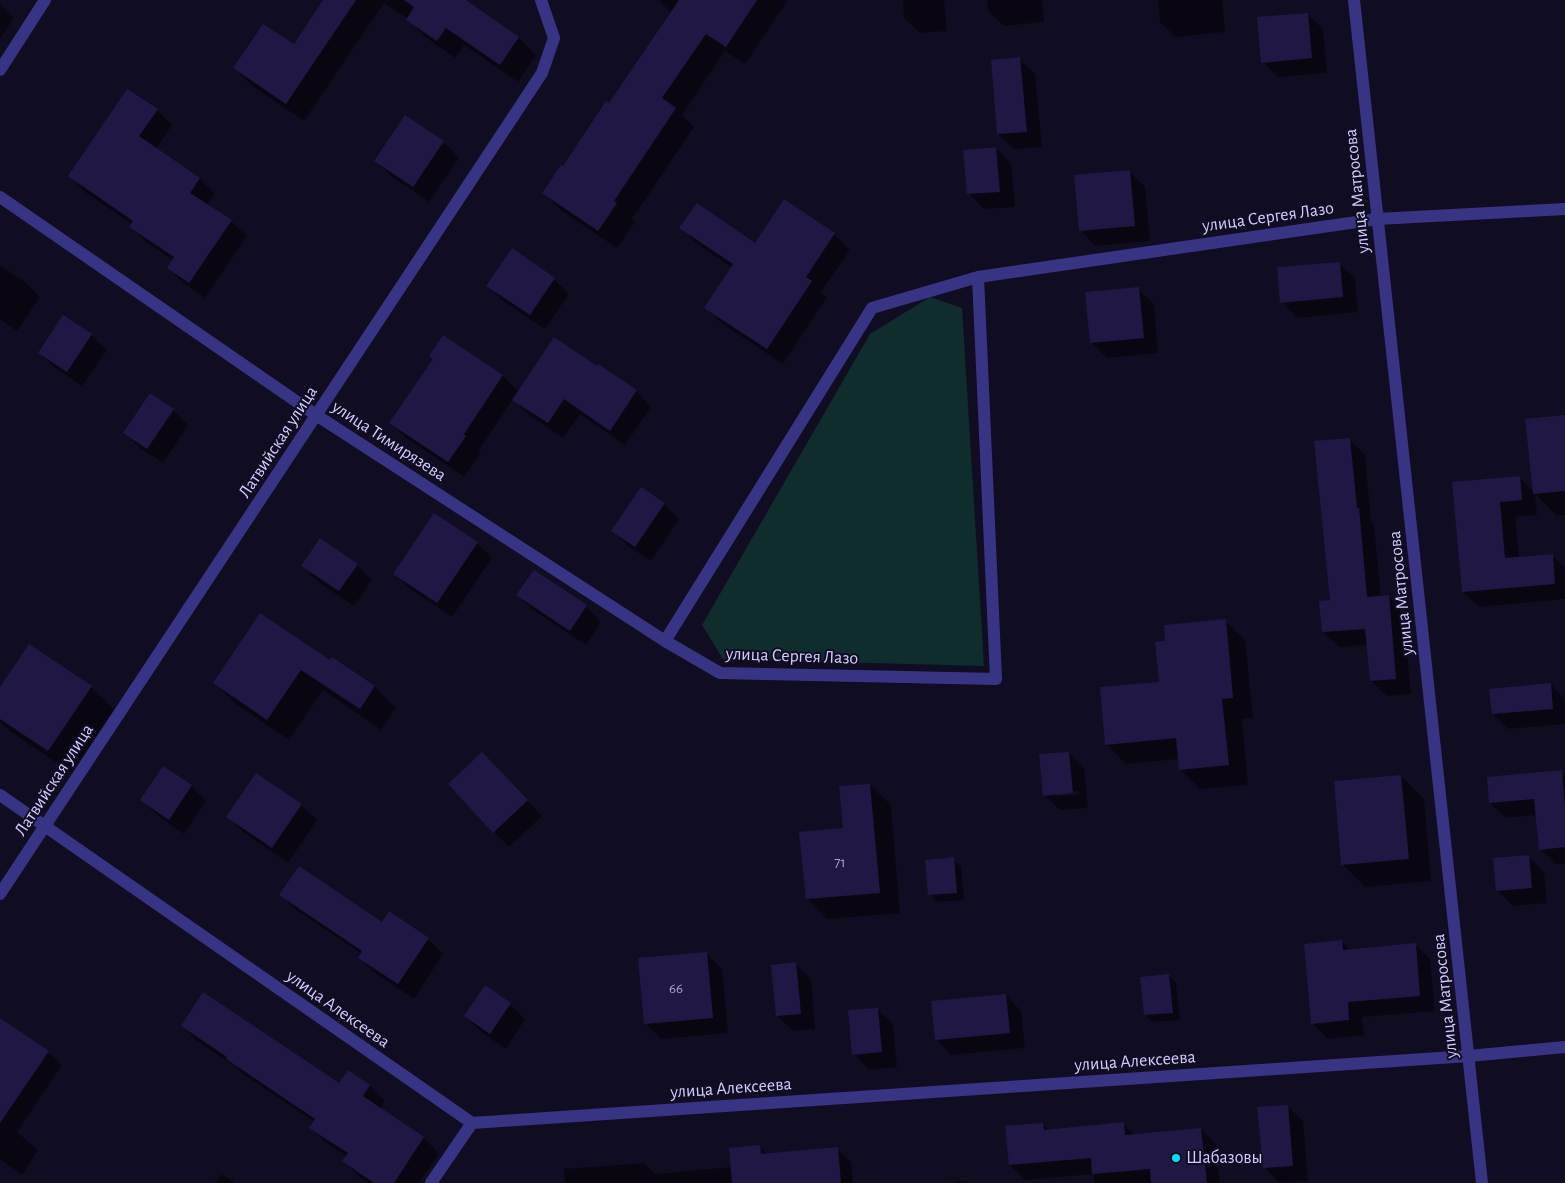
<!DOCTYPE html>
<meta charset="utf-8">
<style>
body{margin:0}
canvas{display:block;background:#100c22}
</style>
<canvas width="1565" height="1183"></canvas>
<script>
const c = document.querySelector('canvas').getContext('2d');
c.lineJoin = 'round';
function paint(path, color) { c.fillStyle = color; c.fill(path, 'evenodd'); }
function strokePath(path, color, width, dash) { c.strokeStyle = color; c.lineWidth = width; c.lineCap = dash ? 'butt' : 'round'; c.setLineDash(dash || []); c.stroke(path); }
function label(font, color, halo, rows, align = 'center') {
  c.font = font + ' "Alegreya Sans",sans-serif'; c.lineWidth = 4; c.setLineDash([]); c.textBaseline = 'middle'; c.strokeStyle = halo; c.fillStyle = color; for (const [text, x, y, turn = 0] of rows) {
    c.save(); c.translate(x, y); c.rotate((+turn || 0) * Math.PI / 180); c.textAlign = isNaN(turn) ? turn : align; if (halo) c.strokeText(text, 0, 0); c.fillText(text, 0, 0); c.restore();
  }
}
paint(new Path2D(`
 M930 297 962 308 984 666 723 659 702 625 870 334Z`), '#0f2d2c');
paint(new Path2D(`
 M325 0H463L519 38 536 55 518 82 464 45 455 58 425 37 408 19 384 3 304 121 252 86 234 68 294 46Z
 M659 0H788L745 64 725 51 682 115 694 127 632 219 635 222 617 248 562 211 544 193 610 104 671 13Z
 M903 0H944L947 31 920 33 904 18Z
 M987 0H1042L1044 22 1004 26 988 11Z
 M1158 0H1222L1225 32 1176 37 1160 22Z
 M0 4 14 18 0 39Z
 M1307 14 1323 29 1327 73 1278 77 1263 62Z
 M1019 59 1035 74 1042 147 1014 149 998 134Z
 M157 110 172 125 156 149 200 179 215 194 207 205 231 221 247 236 205 298 183 283 168 267 173 260 146 242 131 227 132 224 85 192 70 176Z
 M405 117 444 142 459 158 429 202 391 176 376 161Z
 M996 148 1011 164 1015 207 984 209 969 194 965 151Z
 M1129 171 1145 187 1150 241 1095 246 1080 230Z
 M784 201 834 234 850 250 821 292 827 297 783 364 721 323 706 307 732 268 696 243 681 228 756 244Z
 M1339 263 1355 278 1358 312 1297 318 1282 302Z
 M0 265 26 283 40 297 17 331 0 319Z
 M554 279 569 294 545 329 503 301 488 286Z
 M1138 289 1154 304 1158 353 1107 358 1091 342Z
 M64 316 91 335 107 350 82 386 55 368 39 353Z
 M444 336 503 376 519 392 636 391 651 407 625 445 580 414 563 438 529 415 513 399 479 450 481 452 464 477 406 438 391 423 434 360Z
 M173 410 188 425 163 463 140 448 125 433Z
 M1565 416V515L1557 516 1535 494 1537 515 1515 517 1519 558 1552 555 1565 568V599L1479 607 1463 592 1453 483 1519 477 1534 492Z
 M1350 440 1365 455 1371 522 1374 525 1381 597 1388 596 1403 611 1411 694 1387 696 1371 681 1368 645 1339 647 1323 632 1331 601Z
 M664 504 679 519 651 561 628 546 613 531Z
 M477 543 492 558 452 617 410 589 395 574Z
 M357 565 372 580 354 606 318 582 303 566Z
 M518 595 586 606 601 622 586 645 533 610Z
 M1225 621 1245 640 1253 718 1242 719 1248 785 1200 789 1180 769 1179 759 1126 764 1106 744 1160 683 1167 642Z
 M332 659 375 687 396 708 381 730 323 690 289 740 236 704 214 683 330 662Z
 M1551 684 1565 699V724L1508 729 1493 714Z
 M91 687 114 709 71 773 10 731 0 722V689Z
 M1069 753 1084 768 1088 808 1060 810 1044 795ZM1079 791 1080 794 1056 796V793Z
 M497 769 542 816 509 847 494 832Z
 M1561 771 1565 775V864H1556L1540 849 1537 815 1506 818 1490 803Z
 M1401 776 1424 799 1431 881 1365 887 1342 864Z
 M870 785 891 805 900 913 827 919 807 899Z
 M191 786 206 801 184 834 157 815 141 800Z
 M301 805 317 820 288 863 243 832 228 817Z
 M1529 857 1544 872 1547 903 1513 906 1497 890Z
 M953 859 961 866 964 900 937 902 930 894Z
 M281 895 382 923 428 939 443 954 414 999 375 973 359 958 362 954 296 910Z
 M1341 941 1350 950 1415 944 1430 959 1435 1011 1362 1017 1364 1035 1328 1039 1312 1023Z
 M707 954 722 969 728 1033 661 1039 645 1023Z
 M795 964 811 979 815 1029 793 1031 777 1016Z
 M1169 976 1176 983 1180 1020 1152 1022 1145 1015Z
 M1006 995 1021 1011 1025 1048 951 1055 936 1039Z
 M510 1004 525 1019 506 1049 480 1031 465 1016Z
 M877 1009 893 1024 897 1067 869 1070 854 1054Z
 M0 1019 48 1052 62 1065 17 1132 38 1150 22 1175 0 1159Z
 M182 1026 340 1085 348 1072 370 1086 385 1101 380 1109 424 1138 439 1154 419 1183H369L359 1177 344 1161 347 1156 326 1143 311 1127 315 1122 243 1074 236 1067 197 1041Z
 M1287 1106 1303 1121 1308 1181 1280 1183 1265 1168Z
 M1042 1124 1049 1130 1123 1124 1135 1135 1201 1129 1216 1144 1220 1183H1094V1174L1025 1180 1010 1165Z
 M760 1147 768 1155 837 1149 851 1162 853 1183H565L564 1169 644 1163 655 1174 732 1167Z
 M221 1174 235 1183H215Z
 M966 1181 968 1183H947Z`), '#0007');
paint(new Path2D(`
 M323 0H356L286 104 233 68 263 24 294 44Z
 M404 0H466L519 37 500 65 446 28 437 41 406 20 414 7Z
 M679 0H757L726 47 706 34 662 98 676 108 614 201 617 203 598 231 542 193 561 165 563 166 606 101 609 103Z
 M1308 13 1312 58 1261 63 1257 17Z
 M1020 57 1027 132 997 134 991 60Z
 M127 89 158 109 139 136 200 178 190 193 232 220 189 283 167 268 174 257 129 227 133 221 68 176Z
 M405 115 444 141 413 187 374 161Z
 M996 147 1000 192 967 194 963 150Z
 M1130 170 1135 226 1079 231 1074 175Z
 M784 199 835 233 806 277 812 281 767 349 704 308 733 264 679 228 697 203 755 243Z
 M512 248 555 278 530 315 486 286Z
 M1340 262 1343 297 1280 303 1277 267Z
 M1139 287 1144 338 1090 343 1085 292Z
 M63 315 92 334 67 372 38 353Z
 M443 335 503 375 464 434 466 436 448 462 389 423 433 359 429 356Z
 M554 337 597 366 598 364 637 390 610 431 564 399 548 423 512 400Z
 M150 393 174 409 147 449 123 433Z
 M1565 415V491L1533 494 1525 419Z
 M1350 438 1357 508H1359L1367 597 1389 595 1396 679 1370 681 1365 629 1322 632 1319 601 1330 600 1314 441Z
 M1520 476 1522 500 1500 502 1505 558 1553 554 1555 584 1462 592 1452 482Z
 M641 487 665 503 635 547 611 531Z
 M434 513 478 542 437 603 393 574Z
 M320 538 358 564 339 591 301 566Z
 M534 570 587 605 570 631 516 595Z
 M260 613 330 660 332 657 375 686 360 709 301 670 267 720 213 683Z
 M1226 619 1233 698 1222 699 1229 765 1179 770 1176 738 1105 745 1100 687 1159 682 1155 642 1165 641 1164 625Z
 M29 644 92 686 48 751 0 719V687Z
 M1551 683 1553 709 1492 714 1489 689Z
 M482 752 528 800 493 833 448 784Z
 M1069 752 1073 793 1043 796 1039 754Z
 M163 766 192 785 169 820 140 800Z
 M1562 770 1565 807V847L1539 850 1534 799 1489 803 1487 777Z
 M256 773 302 804 272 848 226 817Z
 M1401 775 1409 859 1341 865 1334 781Z
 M870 784 880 893 806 899 799 832 843 828 839 786Z
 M1529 855 1532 888 1496 891 1493 858Z
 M954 857 957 893 928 895 925 860Z
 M299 866 382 922 389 911 429 938 398 984 358 958 362 951 279 895Z
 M1342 940 1343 950 1416 943 1420 996 1348 1002 1349 1020 1311 1024 1304 944Z
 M707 952 713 1018 644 1024 638 958Z
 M796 962 801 1014 776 1016 771 965Z
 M1169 974 1173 1013 1144 1015 1140 977Z
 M485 985 511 1003 490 1034 464 1016Z
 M203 992 339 1083 348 1070 370 1085 363 1096 424 1137 394 1183H374L342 1161 348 1153 309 1128 315 1119 226 1059 227 1057 181 1026Z
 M1006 994 1010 1033 935 1040 931 1001Z
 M878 1008 882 1052 852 1055 848 1010Z
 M0 1018 49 1051 0 1123Z
 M1288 1105 1293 1166 1263 1168 1257 1107Z
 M1124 1122 1125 1135 1201 1128 1207 1183H1151L1150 1169 1092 1174 1091 1158 1009 1165 1005 1126 1043 1123 1044 1130Z
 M760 1145 761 1154 838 1147 841 1183H732L729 1148Z`), '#201744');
strokePath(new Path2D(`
 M1354 0 1482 1183
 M0 70 45 0
 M0 197 316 415 665 641 720 673 996 679 978 277
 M665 641 872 308 978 277 1377 219 1565 209
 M0 795 472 1123 1469 1056 1565 1047
 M0 894 542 73 554 38 541 0
 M431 1183 472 1123`), '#383484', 12);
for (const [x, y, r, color] of [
 [1176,1158,5,"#00dff8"]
]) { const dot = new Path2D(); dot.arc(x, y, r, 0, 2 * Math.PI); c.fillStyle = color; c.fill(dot); strokePath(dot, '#100c22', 2); }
label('15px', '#a6a0d0', null, [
 ["71",840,862],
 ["66",676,988]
]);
label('18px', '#d3cdff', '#100c22', [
 ["улица Матросова",1357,191,-96],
 ["улица Сергея Лазо",1268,217,-8],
 ["улица Тимирязева",389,441,33],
 ["Латвийская улица",278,442,-57],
 ["улица Матросова",1401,593,-96],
 ["улица Сергея Лазо",792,656,2],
 ["Латвийская улица",54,780,-57],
 ["улица Матросова",1445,996,-96],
 ["улица Алексеева",338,1009,35],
 ["улица Алексеева",1135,1061,-4],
 ["улица Алексеева",731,1088,-4]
]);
label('18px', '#d3cdff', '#100c22', [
 ["Шабазовы",1186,1158]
], 'left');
</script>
